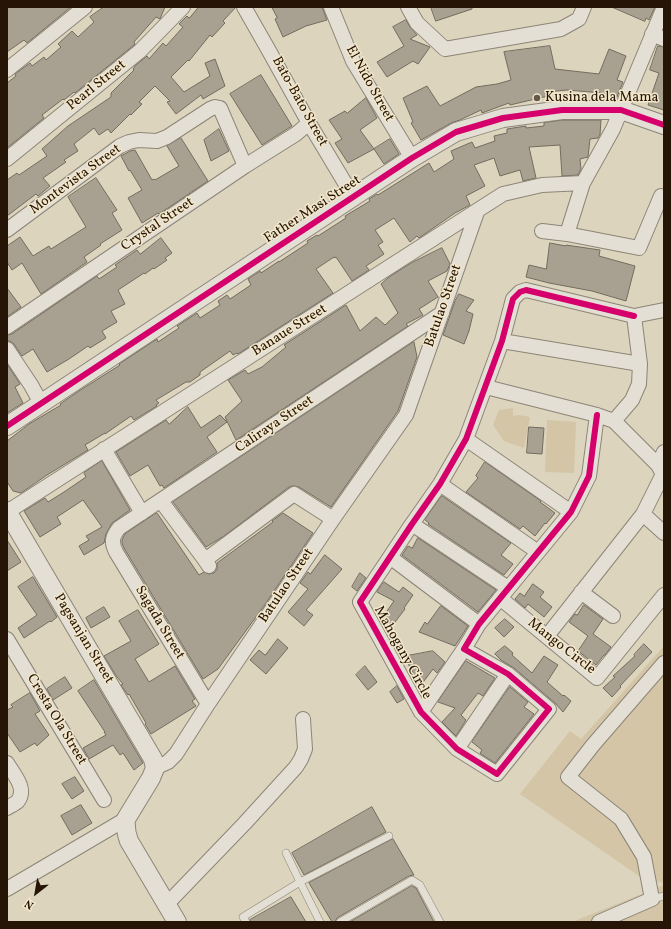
<!DOCTYPE html>
<style>
body{margin:0}
#map{position:relative;width:671px;height:929px;overflow:hidden;background:#ddd4bd;font-family:Vollkorn,serif}
canvas{display:block}
.frame{position:absolute;inset:0;border:8px solid #261506;pointer-events:none}
.north{position:absolute;left:16px;top:873px;width:40px;height:40px;-webkit-text-stroke:3px #f2e7cb;paint-order:stroke;rotate:211deg;font-size:11px;font-weight:700;line-height:16px;text-align:center;color:#261506}
.north::after{content:'';display:block;margin:auto;width:14px;height:18px;background:#261506;clip-path:polygon(50% 0,100% 100%,50% 72%,0 100%)}
</style>
<div id="map">
<canvas width="671" height="929"></canvas>
<div class="frame"></div>
<div class="north">N</div>
</div>
<script>
const c = document.querySelector('canvas').getContext('2d');
c.lineJoin = 'round';
function paint(path, color) { c.fillStyle = color; c.fill(path, 'evenodd'); }
function strokePath(path, color, width, dash) { c.strokeStyle = color; c.lineWidth = width; c.lineCap = dash ? 'butt' : 'round'; c.setLineDash(dash || []); c.stroke(path); }
function label(font, color, halo, rows, align = 'center') {
  c.font = font + ' Vollkorn,serif'; c.lineWidth = 3; c.setLineDash([]); c.textBaseline = 'middle'; c.strokeStyle = halo; c.fillStyle = color; for (const [text, x, y, turn = 0] of rows) {
    c.save(); c.translate(x, y); c.rotate((+turn || 0) * Math.PI / 180); c.textAlign = isNaN(turn) ? turn : align; if (halo) c.strokeText(text, 0, 0); c.fillText(text, 0, 0); c.restore();
  }
}
paint(new Path2D(`
 M513 408V416L519 415 530 417 524 448 504 441 493 425 499 410Z
 M547 420 576 422 574 473 545 472Z
 M664 646V883L642 878 520 794 570 731 581 739Z
 M664 885V922H572Z`), '#d3c5a5');
const building = new Path2D(`
 M7 7H71L27 43 24 40 7 52Z
 M104 7H165L160 19 156 17 134 42 135 44 134 45 75 93 74 92 64 100 63 99 42 115 44 118 7 148V83L16 76 15 74 30 63 32 66 44 57 46 60 61 47 58 44 72 31 78 37 94 22 90 17Z
 M199 7H236L223 21 225 23 212 37 210 35 189 61 188 60 171 77 184 92 210 76 205 63 215 59 225 86 203 99 201 95 176 114 167 102 170 101 155 86 139 102 142 104 131 115 130 114 111 133 108 129 99 135 94 128 74 144 78 151 64 160 66 162 43 178 50 186 38 196 36 194 7 216V180L17 173 19 175 47 156 42 149 68 126 111 97V93L134 70 133 69 136 65 147 56 149 59 163 43 166 46 183 27 179 24 187 16 189 18Z
 M272 7H322L327 20 306 26 283 37 275 19 277 18Z
 M431 7H472V9L436 21Z
 M612 7H655L649 20 646 18 645 21Z
 M406 20 410 27 417 35 410 39 430 47 418 64 413 61 387 77 377 62 404 46 393 27Z
 M550 46 555 69 599 74 609 49 626 56 617 80 623 82 617 97 602 93 567 90 547 92 548 96 510 105 509 103 482 113 481 110 460 120 451 123 421 140 411 123 413 122 403 98 427 86 440 106 476 87 497 84 511 80 504 52Z
 M658 46 664 47V110L648 105 659 73 650 70Z
 M261 75 292 126 262 145 230 94Z
 M366 98 377 118 360 130 374 149 348 163 335 143 342 139 329 120 345 111 347 113Z
 M563 120H601L600 135 598 138 590 139 588 157 580 159 581 169 578 175 562 176 560 145 529 147 536 178 523 181 520 170 500 176 494 158 474 165 485 186 466 196 470 205 455 213 419 238 417 236 410 242 394 218 375 230 383 242 378 245 384 254 366 266 369 270 352 281 336 257 334 258V257L316 269 333 293 238 354 237 353 233 355 230 351 200 372V375L190 382H186L156 400 159 403 156 405 157 406 134 420 131 416 105 434V433L85 445 88 450 47 475 21 493 13 491 7 482V441L29 424 61 405 60 404 79 391 120 365 119 364 157 339 158 342 179 328 177 326 197 313 200 318 220 305 218 301 227 295 230 299 251 285 248 279 260 271 261 273 279 261V262L308 243 307 241 317 235 318 236 346 218 345 216 370 201 369 199 377 194 378 195 429 163 434 172 454 159 451 151 472 142 475 148 495 141 494 136 507 133V129L526 126V128L544 126V123Z
 M219 129 229 151 211 161 204 140Z
 M181 138 208 181 159 214 158 213 142 223 128 198 142 190 130 170 129 171 121 156 130 151 135 150 152 180 154 179 155 180 179 166 167 146Z
 M390 139 399 154 384 164 374 149Z
 M96 178 117 210 112 213 122 230 100 244 101 245 84 257 87 262 41 294 22 263 12 270 7 262V246L20 237 33 256 49 246 51 249 86 227 68 197Z
 M161 238 172 253 165 258 167 260 154 269 153 268 145 274 144 273 118 290 125 304 111 311 117 322 102 331 106 338 90 348 88 346 69 359 47 372 33 349 22 356 14 344 10 341H7V335L12 334 97 276 99 279 117 267 115 265 137 250 140 254Z
 M550 243 566 246V245L600 250 599 256 635 266 626 301 592 291 549 283 526 277 529 265 546 269Z
 M442 248 450 264 447 271 428 281 438 297 419 309 423 315 406 324 408 326 236 440 225 417 242 401 228 380 245 370 248 374 262 367 286 347 284 345 346 305 360 331 376 317 385 325 398 313 381 284 389 277 411 263Z
 M7 288 21 307 7 317Z
 M459 294 474 300 466 311 473 314 469 331 464 344 443 335 455 301Z
 M414 342 417 357 398 411 331 507 299 487 293 486 289 487 224 536 206 547 173 502Z
 M7 364 20 384 15 387 23 403 7 413Z
 M188 407 201 428 220 415 227 422 207 437 217 452 164 488 162 485 160 486 148 465 130 476 116 452 166 420 169 424Z
 M529 427 544 428 542 454 527 453Z
 M102 461 130 510 112 523 106 534 104 543 84 555 79 546 89 540 86 536 102 527 83 500 57 517 61 524 40 537 24 511 45 498 48 502 64 492 86 477 84 473Z
 M485 462 541 501 540 502 555 513 546 524 545 523 535 536 523 526 520 529 466 492 478 478 476 476Z
 M442 496 511 543 501 555 513 564 504 575 428 524 429 523 425 520Z
 M157 513 199 575 204 572 209 574 214 573 217 569V563L273 522 272 521 283 513 313 533 264 606 218 669 203 679 124 548 122 543V540L125 534Z
 M418 538 496 590 478 612 402 555 408 546 412 548Z
 M7 540 21 562 7 571Z
 M325 555 342 569 306 610 313 615 304 626 288 612 308 589 300 583 308 572 310 574Z
 M360 573 366 578 357 591 352 587Z
 M33 577 57 617 51 622 50 621 24 638 18 628 37 615 18 587Z
 M384 582 399 592 403 587 413 595 404 608 405 609 392 626 385 628 380 621 388 612 387 611 394 601 377 592Z
 M533 584 544 592 540 597 552 607 544 617 528 604 525 608 515 599 520 593 524 596Z
 M584 605 603 619 593 634 611 647 605 655H604L596 665 578 651 588 636 569 622 575 614 577 615Z
 M441 606 468 626 455 646 419 632 425 622 427 624Z
 M104 607 110 617 91 628 86 618Z
 M138 610 159 644 135 659 149 682 175 666 195 699 192 701 196 706 151 734 145 724 146 723 129 694 128 695 121 685 123 684 117 677 104 656 131 641 119 621Z
 M505 619 514 627 504 637 495 628Z
 M278 639 288 648 266 674 250 660 259 650 265 655Z
 M644 644 652 652 620 686 621 687 612 697 603 688 615 677 613 676 635 656 634 655Z
 M505 646 513 653 512 655 532 673 544 656 558 665 547 682 563 696 564 695 571 701 563 712 555 703 514 668 501 660 495 654Z
 M433 651 445 662 437 673 433 669 421 685 413 680 412 679 415 676 407 662V656Z
 M466 661 495 678 483 696 478 693 461 715 466 720 456 736 442 722 455 708 438 702Z
 M365 666 377 682 368 690 356 675Z
 M65 677 72 688 53 700 47 689Z
 M94 680 143 763 134 770 123 753 120 755 113 745 89 759 83 748 106 735 104 732H105L78 691Z
 M397 686 404 699 397 703 390 692Z
 M510 687 528 702 524 707 534 714 495 763 481 754 480 753 482 750 472 742Z
 M30 693 40 711 35 714 49 735 37 746 35 743 20 752 7 733V710L13 707 11 705Z
 M75 777 84 791 72 799 62 784Z
 M81 805 92 823 72 835 61 816Z
 M372 807 386 832 304 875 292 853Z
 M393 839 414 875 409 876 337 918 335 922H332L309 883Z
 M412 886 416 888 434 922H350Z
 M291 897 306 922H251L250 920Z`);
paint(building, '#a8a191');
strokePath(building, '#736c5e', 1);
const service = new Path2D(`
 M286 853 300 882 320 922
 M652 899 664 896
 M246 922 243 917 300 882 389 836
 M340 922 412 880 420 885 422 889 440 922`);
const minor = new Path2D(`
 M244 7 268 49 309 123 354 198
 M331 7 353 61 412 158
 M408 7 417 23 445 49 561 29 579 19 584 7
 M652 34 664 39
 M7 70 85 7
 M7 159 140 51 183 7
 M7 230 120 146 129 142 139 140 157 141 167 137 210 109 215 107 220 108 245 166
 M542 231 567 234 639 248 661 196
 M567 234 583 183 613 129 664 7
 M7 327 245 166 296 134 309 123
 M502 341 640 364
 M7 349 31 385 41 403
 M486 387 597 415 614 421 632 400 639 384 640 364 634 316 664 310
 M597 415 589 476 571 512 479 624 464 649 508 674 549 709 497 774 457 749 421 712 360 602 412 524 440 484 466 439 502 341 513 299 520 292 526 290 634 316
 M466 439 571 512
 M104 449 142 513
 M658 465 664 452
 M440 484 538 552
 M161 501 205 560 209 566
 M7 512 503 194 542 185 583 183
 M643 514 664 533
 M412 524 508 588
 M390 557 479 624
 M205 560 294 494 333 519
 M581 592 613 616
 M500 598 597 678 664 595
 M547 636 643 514 663 474 658 465 614 421
 M7 639 104 800
 M208 704 116 552C111 542 112 537 119 528L442 313
 M421 712 464 649
 M457 749 508 674
 M7 763C14 775 27 788 18 801 15 804 10 806 7 808
 M155 768 168 762 176 754 208 704 333 519 406 415 477 212
 M7 889 126 819
 M167 904 244 824 296 767 301 759 305 749 303 719
 M599 922 652 899 644 857 621 819 568 777 593 745 664 663`);
const tertiary = new Path2D(`
 M7 426 412 158 456 132 503 118 562 110H621L664 125
 M7 511 153 759 155 768 151 778 126 819C125 828 126 833 129 841L177 922`);
strokePath(service, '#8c8577', 8);
strokePath(minor, '#8c8577', 16);
strokePath(tertiary, '#8c8577', 20);
strokePath(service, '#e4dfd4', 7);
strokePath(minor, '#e4dfd4', 14);
strokePath(tertiary, '#e4dfd4', 18);
strokePath(new Path2D(`
 M597 415 589 476 571 512 479 624 464 649 508 674 549 709 497 774 457 749 421 712 360 602 412 524 440 484 466 439 502 341 513 299 520 292 526 290 634 316
 M7 426 412 158 456 132 503 118 562 110H621L664 125`), '#d6006c', 6);
for (const [x, y, r, color] of [
 [537,98,4,"#665846"]
]) { const dot = new Path2D(); dot.arc(x, y, r, 0, 2 * Math.PI); c.fillStyle = color; c.fill(dot); strokePath(dot, '#f2e7cb', 1.5); }
label('14px', '#261506', '#f2e7cb', [
 ["El Nido Street",369,84,61],
 ["Pearl Street",97,86,-39],
 ["Bato-Bato Street",299,102,61],
 ["Montevista Street",76,180,-36],
 ["Father Masi Street",313,210,-33],
 ["Crystal Street",158,225,-34],
 ["Batulao Street",444,306,-71],
 ["Banaue Street",290,331,-32],
 ["Caliraya Street",275,425,-34],
 ["Batulao Street",287,586,-56],
 ["Sagada Street",159,623,59],
 ["Pagsanjan Street",83,639,59],
 ["Mango Circle",561,647,38],
 ["Mahogany Circle",402,653,61],
 ["Cresta Ola Street",56,720,59]
]);
label('14px', '#261506', '#f2e7cb', [
 ["Kusina dela Mama",545,98]
], 'left');
</script>
